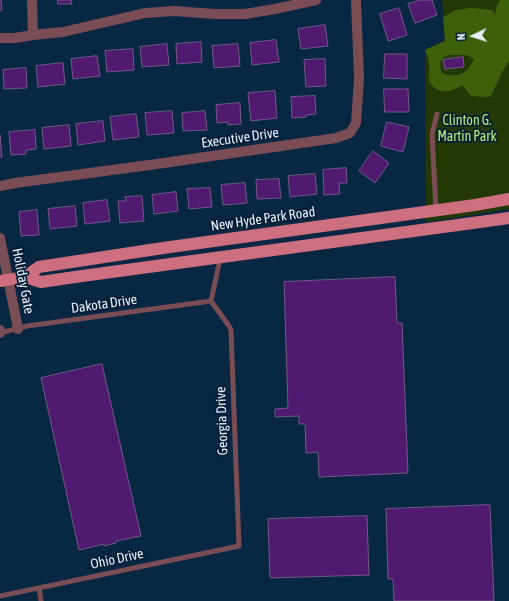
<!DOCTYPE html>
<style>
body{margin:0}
#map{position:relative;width:509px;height:601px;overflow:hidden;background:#072743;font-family:"Asap Condensed",sans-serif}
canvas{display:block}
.north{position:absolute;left:453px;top:16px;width:40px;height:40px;-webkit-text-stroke:3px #001d38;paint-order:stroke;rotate:266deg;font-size:11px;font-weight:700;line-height:16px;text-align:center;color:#e9f2fb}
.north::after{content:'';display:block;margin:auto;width:14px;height:18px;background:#e9f2fb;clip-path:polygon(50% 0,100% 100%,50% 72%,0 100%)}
</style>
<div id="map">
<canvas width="509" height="601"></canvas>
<div class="north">N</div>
</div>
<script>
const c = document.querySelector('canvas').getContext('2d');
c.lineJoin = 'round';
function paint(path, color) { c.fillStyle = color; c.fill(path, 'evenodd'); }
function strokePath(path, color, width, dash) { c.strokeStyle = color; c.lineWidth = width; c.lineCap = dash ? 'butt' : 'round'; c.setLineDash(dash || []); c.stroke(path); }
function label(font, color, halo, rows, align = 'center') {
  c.font = font + ' "Asap Condensed",sans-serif'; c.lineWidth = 3.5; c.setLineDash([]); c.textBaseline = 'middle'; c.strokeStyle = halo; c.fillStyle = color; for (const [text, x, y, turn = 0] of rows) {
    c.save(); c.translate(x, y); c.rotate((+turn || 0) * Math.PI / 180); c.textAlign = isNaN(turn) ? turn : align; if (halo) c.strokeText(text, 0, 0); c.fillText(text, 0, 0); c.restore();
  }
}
paint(new Path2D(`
 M442 0H509V209L473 215 426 222 425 50 445 40Z`), '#243806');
paint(new Path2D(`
 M500 0H509V61L502 72 491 96 482 97 471 96 462 85C453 92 438 95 431 84 427 78 430 69 429 62 428 58 427 54 425 50L445 41 443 17 456 10 471 8 492 10 495 15 497 5ZM448 55H466L474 59C472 62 471 65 469 68 462 76 449 78 441 72 440 62 439 59 448 55Z`), '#3f600a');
const building = new Path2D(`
 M0 0H1L2 10 0 11Z
 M58 0H71L72 4H58Z
 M421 0H432L437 15 415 23 408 4Z
 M399 8 407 35 388 41 380 14Z
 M325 25 328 46 301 49 298 29Z
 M276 40 279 62 252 65 250 43Z
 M201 42 202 62 177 64 176 44Z
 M167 44 169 65 142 67 140 47Z
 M238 44 240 66 214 68 212 46Z
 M133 49 134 70 107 72 105 51Z
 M385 54H407V79L384 78Z
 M97 56 100 76 73 79 71 59Z
 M463 57 464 67 445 69 443 60Z
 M325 59 326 86 306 87 304 60Z
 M63 63 65 84 38 87 36 66Z
 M26 68 27 88 4 89 3 70Z
 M384 89H408L409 112H385Z
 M275 91 277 118 251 121 248 93Z
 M315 96 316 114 306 115V117L292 118 291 97Z
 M240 103 241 124 228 125V122L217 123 216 105Z
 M172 111 174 133 147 135 145 113Z
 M205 111 207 130 183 131 182 113Z
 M136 114 139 137 113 140 110 117Z
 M103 121 105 141 78 145 76 124Z
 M387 122 409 127 403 152 381 146Z
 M69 125 71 146 44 149 42 128Z
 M35 130 36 149 26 150V154L11 155 9 132Z
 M0 135 2 157H0Z
 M373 151 389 163 375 183 359 171Z
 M346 168 347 183H339L340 194 324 195 323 170Z
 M315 174 317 194 290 197 288 176Z
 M279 179 281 198 257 199 256 180Z
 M245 183 247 203 223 205 221 185Z
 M210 188 212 207 189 209 187 189Z
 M176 192 178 211 154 214 152 195Z
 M142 196 144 221 120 223 118 201H126L125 197Z
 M107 200 110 221 85 224 83 203Z
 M75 206 77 226 50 229 48 209Z
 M37 210 39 235 21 236 19 212Z
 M395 277 397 323H402L408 473 319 477 318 452 306 453 305 424H299V416L275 417V409L288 408 284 282Z
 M102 364 141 536 116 541V543L104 546V544L79 550 41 378Z
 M490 505 494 601H394L393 579H388L386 509Z
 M367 516 369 575 270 578 268 519Z`);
paint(building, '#4f1a6f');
strokePath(building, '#745989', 1);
strokePath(new Path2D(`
 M436 210 432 134 437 114
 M211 301 220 259
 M0 333 27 326 211 301
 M39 588 41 601
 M0 596 239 546 231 330 229 326 211 301`), '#7a4c53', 5);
strokePath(new Path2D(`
 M32 0 33 35
 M0 38H15L33 35 63 32 145 13 174 11 214 14H245L275 9 316 0
 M0 186 15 183 157 164 336 138 350 133 356 123 359 79 356 0
 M0 238 18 329
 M0 330V333`), '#7a4c53', 10);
strokePath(new Path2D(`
 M25 277 39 267 163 248 475 205 509 199
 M0 281 25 277 41 282 82 276 502 219 509 218`), '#ce6f80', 12);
label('14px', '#b5ef6d', '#001d38', [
 ["Clinton G.",467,121],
 ["Martin Park",467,137]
]);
label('14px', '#e9f2fb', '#001d38', [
 ["Executive Drive",240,138,-8],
 ["New Hyde Park Road",263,219,-8],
 ["Holiday Gate",23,281,79],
 ["Dakota Drive",104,304,-8],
 ["Georgia Drive",222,421,-92],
 ["Ohio Drive",117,559,-12]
]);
</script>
